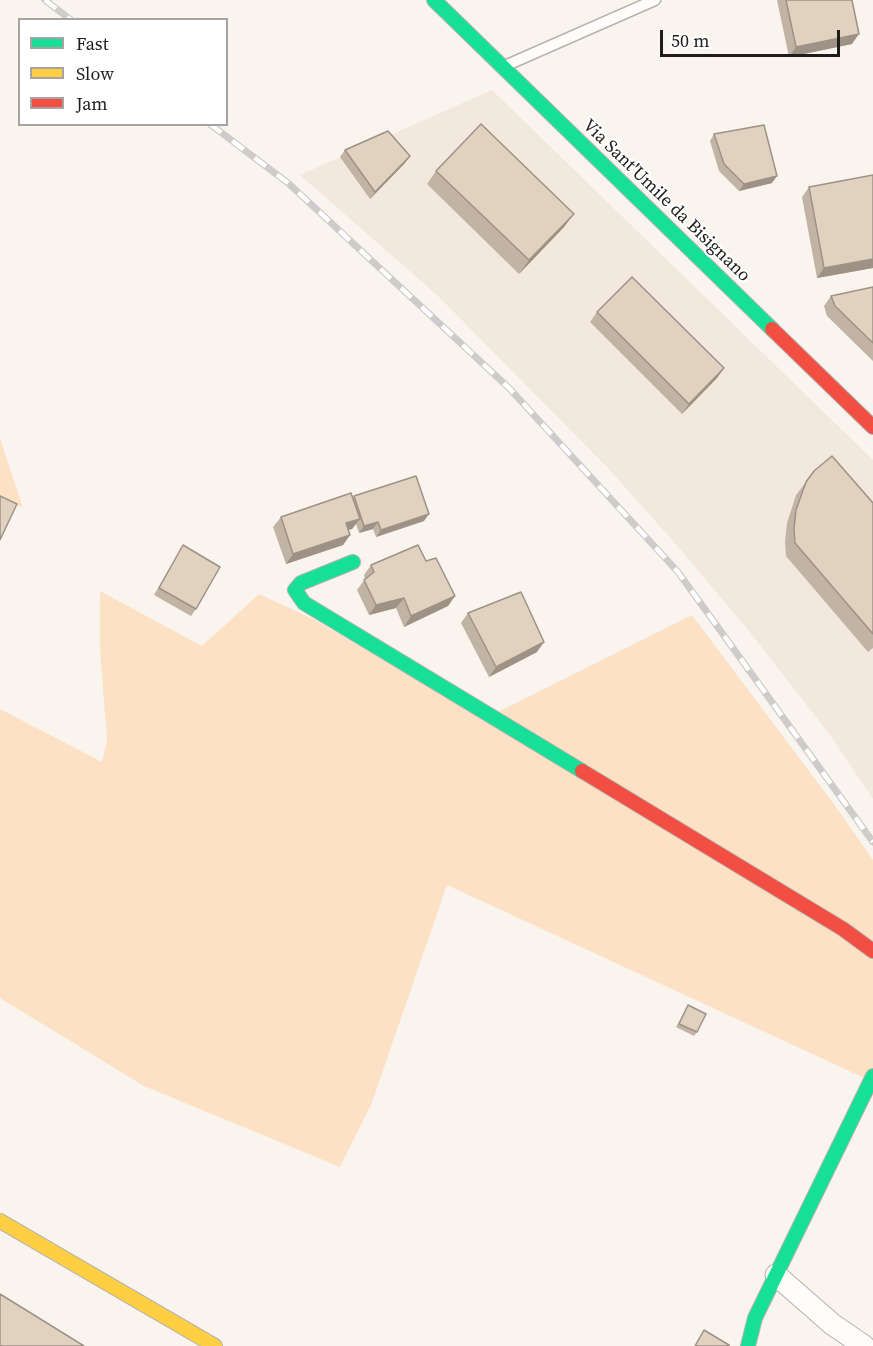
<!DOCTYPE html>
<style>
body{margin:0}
#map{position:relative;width:873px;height:1346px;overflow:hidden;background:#f9f4ee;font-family:"Source Serif 4",serif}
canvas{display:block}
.legend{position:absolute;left:18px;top:18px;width:210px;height:108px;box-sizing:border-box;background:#fff;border:2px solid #a5a4a3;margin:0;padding:8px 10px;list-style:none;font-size:18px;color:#1f1c19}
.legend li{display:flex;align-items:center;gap:12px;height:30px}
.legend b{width:30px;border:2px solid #a5a4a3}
.scale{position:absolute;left:660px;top:30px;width:180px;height:27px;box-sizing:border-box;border:3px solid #1f1c19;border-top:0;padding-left:8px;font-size:18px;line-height:21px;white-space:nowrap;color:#1f1c19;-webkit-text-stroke:4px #fff;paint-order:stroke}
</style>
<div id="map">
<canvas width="873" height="1346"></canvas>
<ul class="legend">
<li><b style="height:8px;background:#16e098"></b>Fast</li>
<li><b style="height:8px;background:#ffcf43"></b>Slow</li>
<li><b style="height:8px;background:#f24e42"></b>Jam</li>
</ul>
<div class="scale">50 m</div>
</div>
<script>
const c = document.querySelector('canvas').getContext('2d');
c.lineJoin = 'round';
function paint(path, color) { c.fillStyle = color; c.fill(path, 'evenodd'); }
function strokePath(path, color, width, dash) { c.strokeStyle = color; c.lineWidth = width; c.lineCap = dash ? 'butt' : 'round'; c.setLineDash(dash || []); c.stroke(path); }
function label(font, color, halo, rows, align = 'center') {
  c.font = font + ' "Source Serif 4",serif'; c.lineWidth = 4.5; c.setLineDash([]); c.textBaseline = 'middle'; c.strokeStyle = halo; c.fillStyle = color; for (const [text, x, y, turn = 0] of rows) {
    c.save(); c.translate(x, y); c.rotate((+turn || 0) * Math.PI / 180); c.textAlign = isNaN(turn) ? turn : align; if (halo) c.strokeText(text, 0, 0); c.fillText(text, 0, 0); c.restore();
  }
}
paint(new Path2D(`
 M492 90 873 460V799L830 735 749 631 675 543 606 466 438 296 300 175Z`), '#f3e8dd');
paint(new Path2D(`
 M0 438 23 508 0 497Z
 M100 591 202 646 259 594 313 619 484 719 692 615 836 807 873 860V1082L447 885 371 1105 340 1167 144 1086 0 998V709L102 762 107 740 100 648Z`), '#fce1c5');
const lane = new Path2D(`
 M507 65 655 0`);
const street = new Path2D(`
 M776 1275 832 1324 864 1346`);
const fast = new Path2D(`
 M434 0 772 329
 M353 562 301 583 295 590 304 603 582 771
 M748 1346 755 1318 873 1076`);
const slow = new Path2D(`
 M0 1221 215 1346`);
const jam = new Path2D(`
 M772 329 873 427
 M582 771 843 929 873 951`);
strokePath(lane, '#b6b2ae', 13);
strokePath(street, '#b6b2ae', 23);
strokePath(fast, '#b6b2ae', 16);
strokePath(slow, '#b6b2ae', 16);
strokePath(jam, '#b6b2ae', 16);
strokePath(lane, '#fefdfc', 10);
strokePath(street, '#fefdfc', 21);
strokePath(fast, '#16e098', 14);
strokePath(slow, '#ffcf43', 14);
strokePath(jam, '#f24e42', 14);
const rail = new Path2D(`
 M45 0 71 20
 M210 124 288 183 509 388 678 572 873 842`);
strokePath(rail, '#ceccca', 7);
strokePath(rail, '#fff', 4.5, [14]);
paint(new Path2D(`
 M777 0H852V44L789 57Z
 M714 134 772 183 739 191 719 171 710 141Z
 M345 150 405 163 370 199 340 157Z
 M436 171 564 227 519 274 427 184Z
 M873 175V268L817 278 802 197 809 187Z
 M873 287V361L827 316 824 306 831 296Z
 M597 312 724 368 717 378 682 414 590 322Z
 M806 482 873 503V648L868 652 786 556 785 542 787 523 796 495Z
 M354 496 424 521 376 537 373 529 359 533 356 524 352 529 348 530 350 535 343 545 286 564 273 527 281 517 353 498Z
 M183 545 196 609 191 616 154 595Z
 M426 561 455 596 448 606 404 627 396 608 369 615 357 590 365 579 364 575 371 565Z
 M468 613 537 652 489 677 461 623Z
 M688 1005 697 1032 694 1036 676 1027Z`), '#c2b4a4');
paint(new Path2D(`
 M859 34 852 44 789 57 796 47Z
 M410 156 405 163 370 199 375 192Z
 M777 176 772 183 739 191 744 184Z
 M574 214 564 227 519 274 529 260Z
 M873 259V268L817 278 824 268Z
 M724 368 717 378 682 414 689 404Z
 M429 514 424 521 376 537 381 530Z
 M360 519 352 529 338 533 346 523Z
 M378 522 373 529 359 533 364 526Z
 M350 535 343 545 286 564 293 554Z
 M455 596 448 606 404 627 411 616Z
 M404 598 396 608 369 615 376 605Z
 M544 642 537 652 489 677 496 667Z`), '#9e9286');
const building = new Path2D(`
 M786 0H852L859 34 796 47Z
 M481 124 574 214 529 260 436 171Z
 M764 125 777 176 744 184 724 164 714 134Z
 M388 131 410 156 375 192 345 150Z
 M873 175V259L824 268 809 187Z
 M632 277 724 368 689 404 597 312Z
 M873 287V343L835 306 831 296Z
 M832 456 873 503V634L795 543 794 529 796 510 806 482 814 471Z
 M416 476 429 514 381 530 378 522 364 526 354 496Z
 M351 493 360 519 346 523 350 535 293 554 281 517Z
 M0 496 17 504 0 540Z
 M183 545 220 567 196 609 159 588Z
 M418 545 426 561 436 558 455 596 411 616 404 598 376 605 364 580 374 572 371 565Z
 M521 592 544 642 496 667 468 613Z
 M688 1005 706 1014 697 1032 679 1024Z
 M0 1294 84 1346H0Z
 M704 1330 729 1345V1346H695Z`);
paint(building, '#e1d1bf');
strokePath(building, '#9e9286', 1.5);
label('18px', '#1f1c19', '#fff', [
 ["Via Sant'Umile da Bisignano",666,201,44]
]);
</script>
